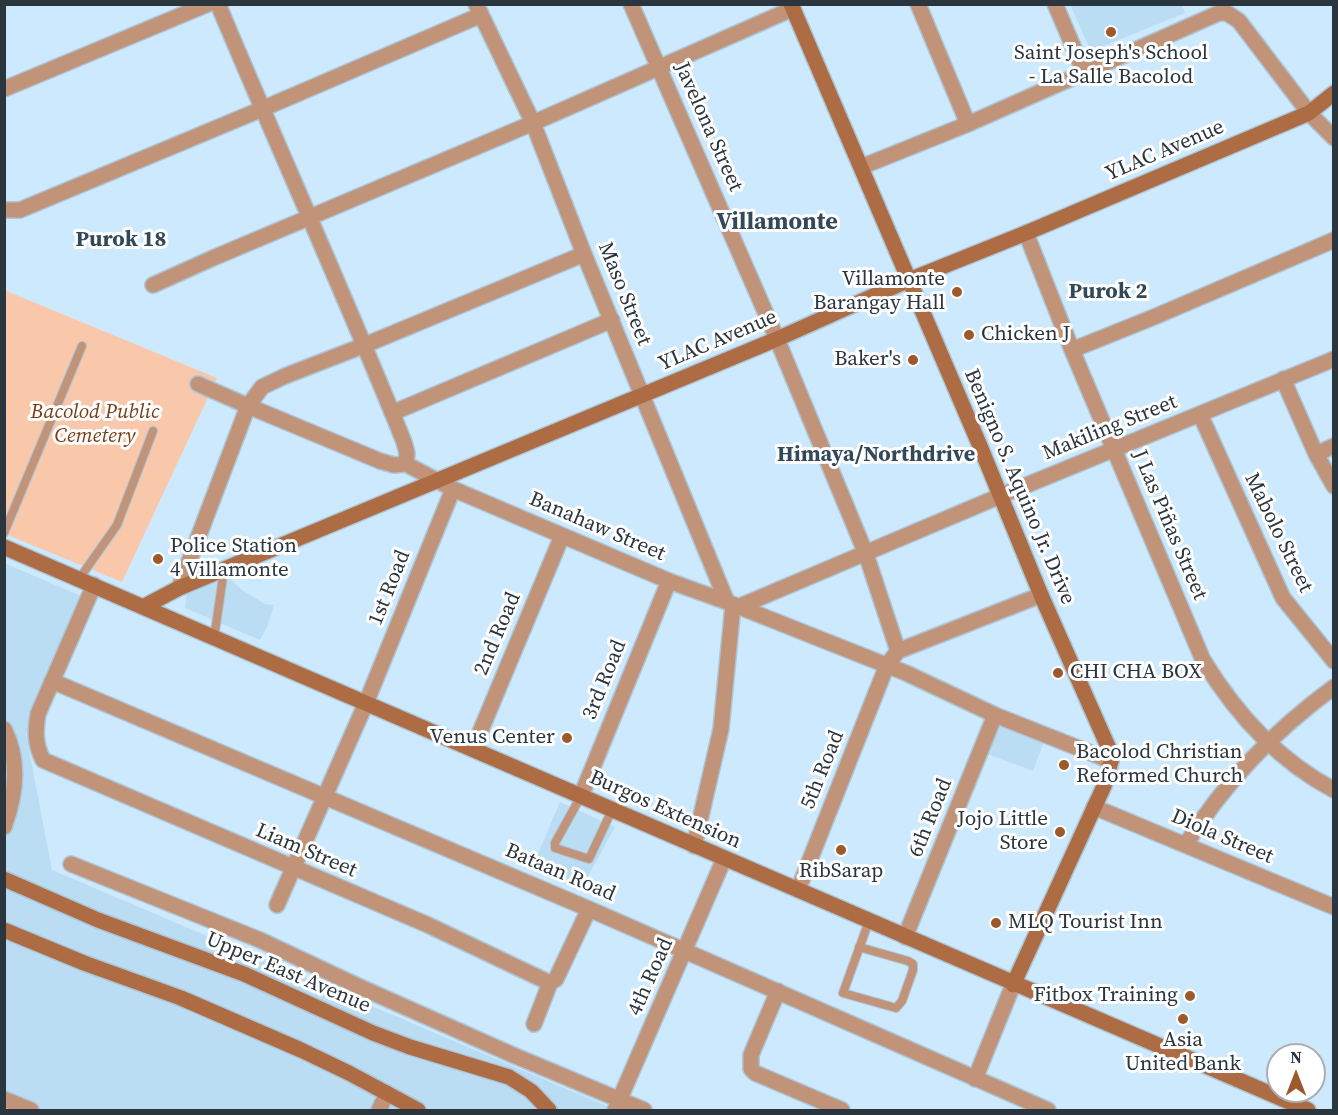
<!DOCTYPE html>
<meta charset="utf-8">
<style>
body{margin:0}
#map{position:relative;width:1338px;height:1115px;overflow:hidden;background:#cde9fd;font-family:"Source Serif 4",serif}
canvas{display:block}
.frame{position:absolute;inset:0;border:6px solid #2a353d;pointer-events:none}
.north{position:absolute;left:1266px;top:1043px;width:60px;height:60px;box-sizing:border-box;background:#fff;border:2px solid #aaaeb1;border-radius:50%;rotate:0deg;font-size:16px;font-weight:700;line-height:24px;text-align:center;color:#2a353d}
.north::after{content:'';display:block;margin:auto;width:21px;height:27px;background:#9d592b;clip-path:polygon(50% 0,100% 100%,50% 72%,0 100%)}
</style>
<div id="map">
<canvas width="1338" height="1115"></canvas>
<div class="frame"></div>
<div class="north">N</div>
</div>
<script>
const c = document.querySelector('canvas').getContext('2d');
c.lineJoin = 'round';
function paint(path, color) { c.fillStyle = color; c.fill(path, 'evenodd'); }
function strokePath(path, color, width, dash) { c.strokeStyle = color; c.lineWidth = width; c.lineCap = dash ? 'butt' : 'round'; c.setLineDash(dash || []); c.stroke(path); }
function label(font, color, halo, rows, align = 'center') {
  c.font = font + ' "Source Serif 4",serif'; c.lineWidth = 6; c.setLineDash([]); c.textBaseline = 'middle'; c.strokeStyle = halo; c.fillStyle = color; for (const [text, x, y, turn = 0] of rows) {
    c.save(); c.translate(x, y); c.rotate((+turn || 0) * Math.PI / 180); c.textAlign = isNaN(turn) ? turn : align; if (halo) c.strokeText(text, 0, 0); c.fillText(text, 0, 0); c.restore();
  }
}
paint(new Path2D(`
 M1070 5H1182L1185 13 1091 51Z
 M4 563 86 598 26 734 52 870 616 1110H5Z
 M227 576 242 590 265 604 274 605 267 627 260 640 185 608 187 592Z
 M998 721 1045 739 1033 771 985 753Z
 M560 802 615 827 580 891 531 870Z`), '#baddf4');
paint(new Path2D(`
 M4 290 217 378 122 582 5 534Z`), '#f9c8ab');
const lane = new Path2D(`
 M4 533 82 346
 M79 579 117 525 153 431
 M214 638 224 570
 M581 796 555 843V848L589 859 612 810
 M859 947 908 961 913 964V970L902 1001 896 1008 843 993 869 921`);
const street = new Path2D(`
 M218 4C279 150 345 295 404 442L407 453 406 464
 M476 4 533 123 584 254 727 602
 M631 4 777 339 866 554 898 651 887 665 798 890
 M918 4 968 124
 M1055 4 1084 72
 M4 89 208 4
 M861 167 968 124 1219 13H1227L1239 21 1309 113 1334 138
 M4 210H20L262 109 481 15
 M1026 233 1072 350 1203 660C1236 714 1277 760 1334 790
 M153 285 213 258 533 123 792 9
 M1072 350 1154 317 1334 240
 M1283 379 1316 454 1334 486
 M198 384 248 406 262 387 285 376 365 345 584 254
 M392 413 612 320
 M1200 414 1283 598 1334 661
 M1316 454 1334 446
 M94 585 38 714C35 731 35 744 43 760L428 925 550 983 556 979 589 909
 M179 588 248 406 380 461 394 465 406 464 453 489 669 581 727 602 906 673 995 715 1111 761
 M738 607 1000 496 1334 359
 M898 651 1041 595
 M52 681 589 909 1048 1110
 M4 729C20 760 16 795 4 827
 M473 749 562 536
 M581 796 669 581
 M1094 807 1334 907
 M1186 844C1225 782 1275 730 1334 687
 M694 846 721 729 733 605
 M71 864 260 940 360 987 513 1055 644 1110
 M277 905 366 703 453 489
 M905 937 995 715
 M778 991 751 1055V1069L755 1073 842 1110
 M534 1024 550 983
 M975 1079 1013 985
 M4 1099 31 1110
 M379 1110 387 1093
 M615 1110 724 859`);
const secondary = new Path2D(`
 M791 4 980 446 1041 595 1110 751 1111 761 1104 786 1013 985
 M4 547 1308 1110
 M143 607 179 588 777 339 909 280 1026 233 1309 113 1334 93
 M4 879 98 920 244 974 373 1033 410 1047 509 1077 531 1091 549 1110
 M4 930 84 963 181 998 301 1050 349 1073 418 1110`);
strokePath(lane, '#acc5d7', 10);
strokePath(street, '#acc5d7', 18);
strokePath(secondary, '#acc5d7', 18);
strokePath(lane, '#c1947a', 8);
strokePath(street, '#c1947a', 15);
strokePath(secondary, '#ad6c43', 15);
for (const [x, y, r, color] of [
 [1111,32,6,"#9d592b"],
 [957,292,6,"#9d592b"],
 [969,335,6,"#9d592b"],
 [913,360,6,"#9d592b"],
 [158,559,6,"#9d592b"],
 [1058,673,6,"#9d592b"],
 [567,738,6,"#9d592b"],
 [1064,765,6,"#9d592b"],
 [1060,832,6,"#9d592b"],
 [841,850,6,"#9d592b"],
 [996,923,6,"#9d592b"],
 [1190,996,6,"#9d592b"],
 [1183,1019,6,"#9d592b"]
]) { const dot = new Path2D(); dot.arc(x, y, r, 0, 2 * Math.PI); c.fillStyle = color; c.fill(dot); strokePath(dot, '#fff', 2); }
label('21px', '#2a353d', '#fff', [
 ["Saint Joseph's School",1111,54,"center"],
 ["- La Salle Bacolod",1111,78,"center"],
 ["Villamonte",945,280],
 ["Barangay Hall",945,304],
 ["Chicken J",981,335,"left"],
 ["Baker's",901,360],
 ["Police Station",170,547,"left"],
 ["4 Villamonte",170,571,"left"],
 ["CHI CHA BOX",1070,673,"left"],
 ["Venus Center",555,738],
 ["Bacolod Christian",1076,753,"left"],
 ["Reformed Church",1076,777,"left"],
 ["Jojo Little",1048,820],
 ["Store",1048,844],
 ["RibSarap",841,872,"center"],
 ["MLQ Tourist Inn",1008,923,"left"],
 ["Fitbox Training",1178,996],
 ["Asia",1183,1041,"center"],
 ["United Bank",1183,1065,"center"]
], 'right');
label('21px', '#2a353d', '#fff', [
 ["Javelona Street",708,127,66],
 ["YLAC Avenue",1165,151,-23],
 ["Maso Street",624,294,68],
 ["YLAC Avenue",718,341,-23],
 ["Makiling Street",1110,428,-22],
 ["Benigno S. Aquino Jr. Drive",1019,487,67],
 ["J Las Piñas Street",1169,525,67],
 ["Banahaw Street",597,527,23],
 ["Mabolo Street",1278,533,64],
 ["1st Road",390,588,-68],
 ["2nd Road",498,634,-67],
 ["3rd Road",605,680,-68],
 ["5th Road",823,770,-68],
 ["Burgos Extension",665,810,24],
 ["6th Road",931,818,-68],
 ["Diola Street",1222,837,23],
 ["Liam Street",306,851,23],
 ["Bataan Road",560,873,23],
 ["Upper East Avenue",288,973,23],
 ["4th Road",651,977,-66]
]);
label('italic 21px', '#763f18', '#fff', [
 ["Bacolod Public",95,413],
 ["Cemetery",95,437]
]);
label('bold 22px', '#314958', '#fff', [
 ["Purok 18",121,240],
 ["Purok 2",1108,292],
 ["Himaya/Northdrive",876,455]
]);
label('bold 24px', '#314958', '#fff', [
 ["Villamonte",777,223]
]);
</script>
